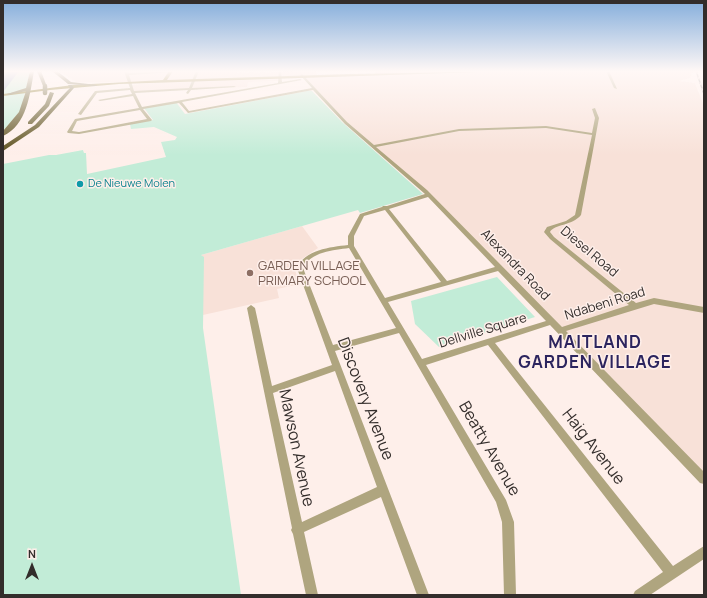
<!DOCTYPE html>
<style>
body{margin:0}
#map{position:relative;width:707px;height:598px;overflow:hidden;background:#feefea;font-family:Manrope,sans-serif}
canvas{display:block}
.frame{position:absolute;inset:0;border:4px solid #332d2b;pointer-events:none}
.north{position:absolute;left:12px;top:546px;width:40px;height:40px;-webkit-text-stroke:3px #feefea;paint-order:stroke;rotate:0deg;font-size:11px;font-weight:700;line-height:16px;text-align:center;color:#332d2b}
.north::after{content:'';display:block;margin:auto;width:14px;height:18px;background:#332d2b;clip-path:polygon(50% 0,100% 100%,50% 72%,0 100%)}
</style>
<div id="map">
<canvas width="707" height="598"></canvas>
<div class="frame"></div>
<div class="north">N</div>
</div>
<script>
const c = document.querySelector('canvas').getContext('2d');
c.lineJoin = 'round';
function paint(path, color) { c.fillStyle = color; c.fill(path, 'evenodd'); }
function strokePath(path, color, width, dash) { c.strokeStyle = color; c.lineWidth = width; c.lineCap = dash ? 'butt' : 'round'; c.setLineDash(dash || []); c.stroke(path); }
function label(font, color, halo, rows, align = 'center') {
  c.font = font + ' Manrope,sans-serif'; c.lineWidth = 3; c.setLineDash([]); c.textBaseline = 'middle'; c.strokeStyle = halo; c.fillStyle = color; for (const [text, x, y, turn = 0] of rows) {
    c.save(); c.translate(x, y); c.rotate((+turn || 0) * Math.PI / 180); c.textAlign = isNaN(turn) ? turn : align; if (halo) c.strokeText(text, 0, 0); c.fillText(text, 0, 0); c.restore();
  }
}
paint(new Path2D(`
 M59 71H237V73L315 71 317 75 374 74 375 71H693L690 78 679 81 695 83 704 106V479L425 191 346 123 301 76H280V81L248 82 247 87 132 92 130 85 164 82H76Z
 M302 226 318 248 299 261 292 262 300 284 277 289 279 298 203 315V257L201 255Z`), '#f8e1d8');
paint(new Path2D(`
 M3 71H30L21 110 3 131Z
 M307 91H312L342 122 423 194 360 213 358 210 201 255 204 257 203 328 241 595H3V164L49 155H56L83 150 84 153H86L87 174 166 157 161 142 175 140 177 137 154 127 131 129 130 124 153 120 144 108 176 102 185 114Z
 M497 277 535 317 439 347 415 324 411 301Z`), '#c2ecd7');
paint(new Path2D(`
 M3 71H19L3 92Z`), '#90a5ca');
paint(new Path2D(`
 M125 71H127L128 73 188 71 129 75 134 91 189 88 196 71H199L192 88 234 86 236 87 191 90 188 94 186 93 188 90 135 93 142 107 278 83 279 71H281L282 82 300 79 302 80 182 102 189 111 312 88 300 75 302 74 347 122 374 145 459 129 546 126 592 133 595 118 592 109 595 108 599 118 581 215C572 226 554 224 550 232L554 237 636 303 654 298 704 307V313L654 304 566 331 704 472V484L700 483 550 325 495 343 673 566 704 546V559L650 595H633L635 591 663 572 488 345 426 365 506 500 514 522 516 595H504L502 522 496 502 399 333 335 351 429 595H417L381 497 304 532 318 595H306L293 534 291 530 292 528 247 308 251 305 255 308 272 386 332 365 297 268C305 250 330 247 348 245V236L360 214 382 207 383 206H387L425 194 345 124 313 90 188 113 179 103 143 109 152 120 151 121 79 134 68 133 67 132 75 119 139 108 133 96 100 101 98 100 132 94 130 90 97 93 81 115 78 114 95 91 130 88 125 74ZM140 110 147 119 79 132 72 131 77 121ZM546 128 592 135 575 215 566 221 547 227 544 232 550 239 629 305 562 327 427 190 376 147 459 131ZM428 197 495 267 447 281 389 209ZM385 210 441 282 385 298 354 246V236L364 216ZM349 248 396 328 333 345 303 268C310 252 334 250 349 248ZM498 271 546 321 422 359 388 302ZM335 371 377 487 302 522 273 393Z
 M606 71H609L617 89 614 88Z`), '#afa57f');
paint(new Path2D(`
 M169 71H173L167 80 348 74 509 71 119 84 50 90 3 96V94L73 85 163 80Z`), '#786306');
paint(new Path2D(`
 M30 71H34C30 94 27 125 3 136V131L19 112 26 91 9 95 7 94 26 88Z
 M37 71H41L47 87 43 86Z
 M52 71H57L71 82 97 85 95 86 68 84Z
 M68 85H72L74 88 39 127 3 151V146L35 125 67 91 70 88Z
 M50 92 54 93 49 106 32 124H28V122L45 104Z`), '#5b4e1a');
const rail = new Path2D(`
 M696 71 704 94`);
strokePath(rail, '#7d7471', 1.5);
strokePath(rail, '#feefea', 1, [3]);
strokePath(new Path2D(`
 M45 86V93`), '#5b4e1a', 4.5);
const sky = c.createLinearGradient(0, 0, 0, 155);
sky.addColorStop(0, '#85aedc');
sky.addColorStop(0.46, '#fff8f6');
sky.addColorStop(1, '#fff8f600');
c.fillStyle = sky;
c.fillRect(0, 0, 707, 155);
for (const [x, y, r, color] of [
 [80,184,4,"#0f9aa8"],
 [250,273,4,"#8d6e63"]
]) { const dot = new Path2D(); dot.arc(x, y, r, 0, 2 * Math.PI); c.fillStyle = color; c.fill(dot); strokePath(dot, '#feefea', 1.5); }
label('11px', '#0d838f', '#feefea', [
 ["De Nieuwe Molen",88,184]
], 'left');
label('13px', '#332d2b', '#feefea', [
 ["Diesel Road",589,252,40],
 ["Alexandra Road",515,265,46],
 ["Ndabeni Road",605,304,-17],
 ["Dellville Square",483,331,-17]
]);
label('13px', '#785e54', '#feefea', [
 ["GARDEN VILLAGE",258,266],
 ["PRIMARY SCHOOL",258,281]
], 'left');
label('16px', '#332d2b', '#feefea', [
 ["Discovery Avenue",365,399,69],
 ["Haig Avenue",593,447,52],
 ["Mawson Avenue",296,448,78],
 ["Beatty Avenue",489,449,60]
]);
c.letterSpacing = '1px';
label('bold 17px', '#2c245e', '#feefea', [
 ["MAITLAND",595,343],
 ["GARDEN VILLAGE",595,363]
]);
c.letterSpacing = '0px';
</script>
